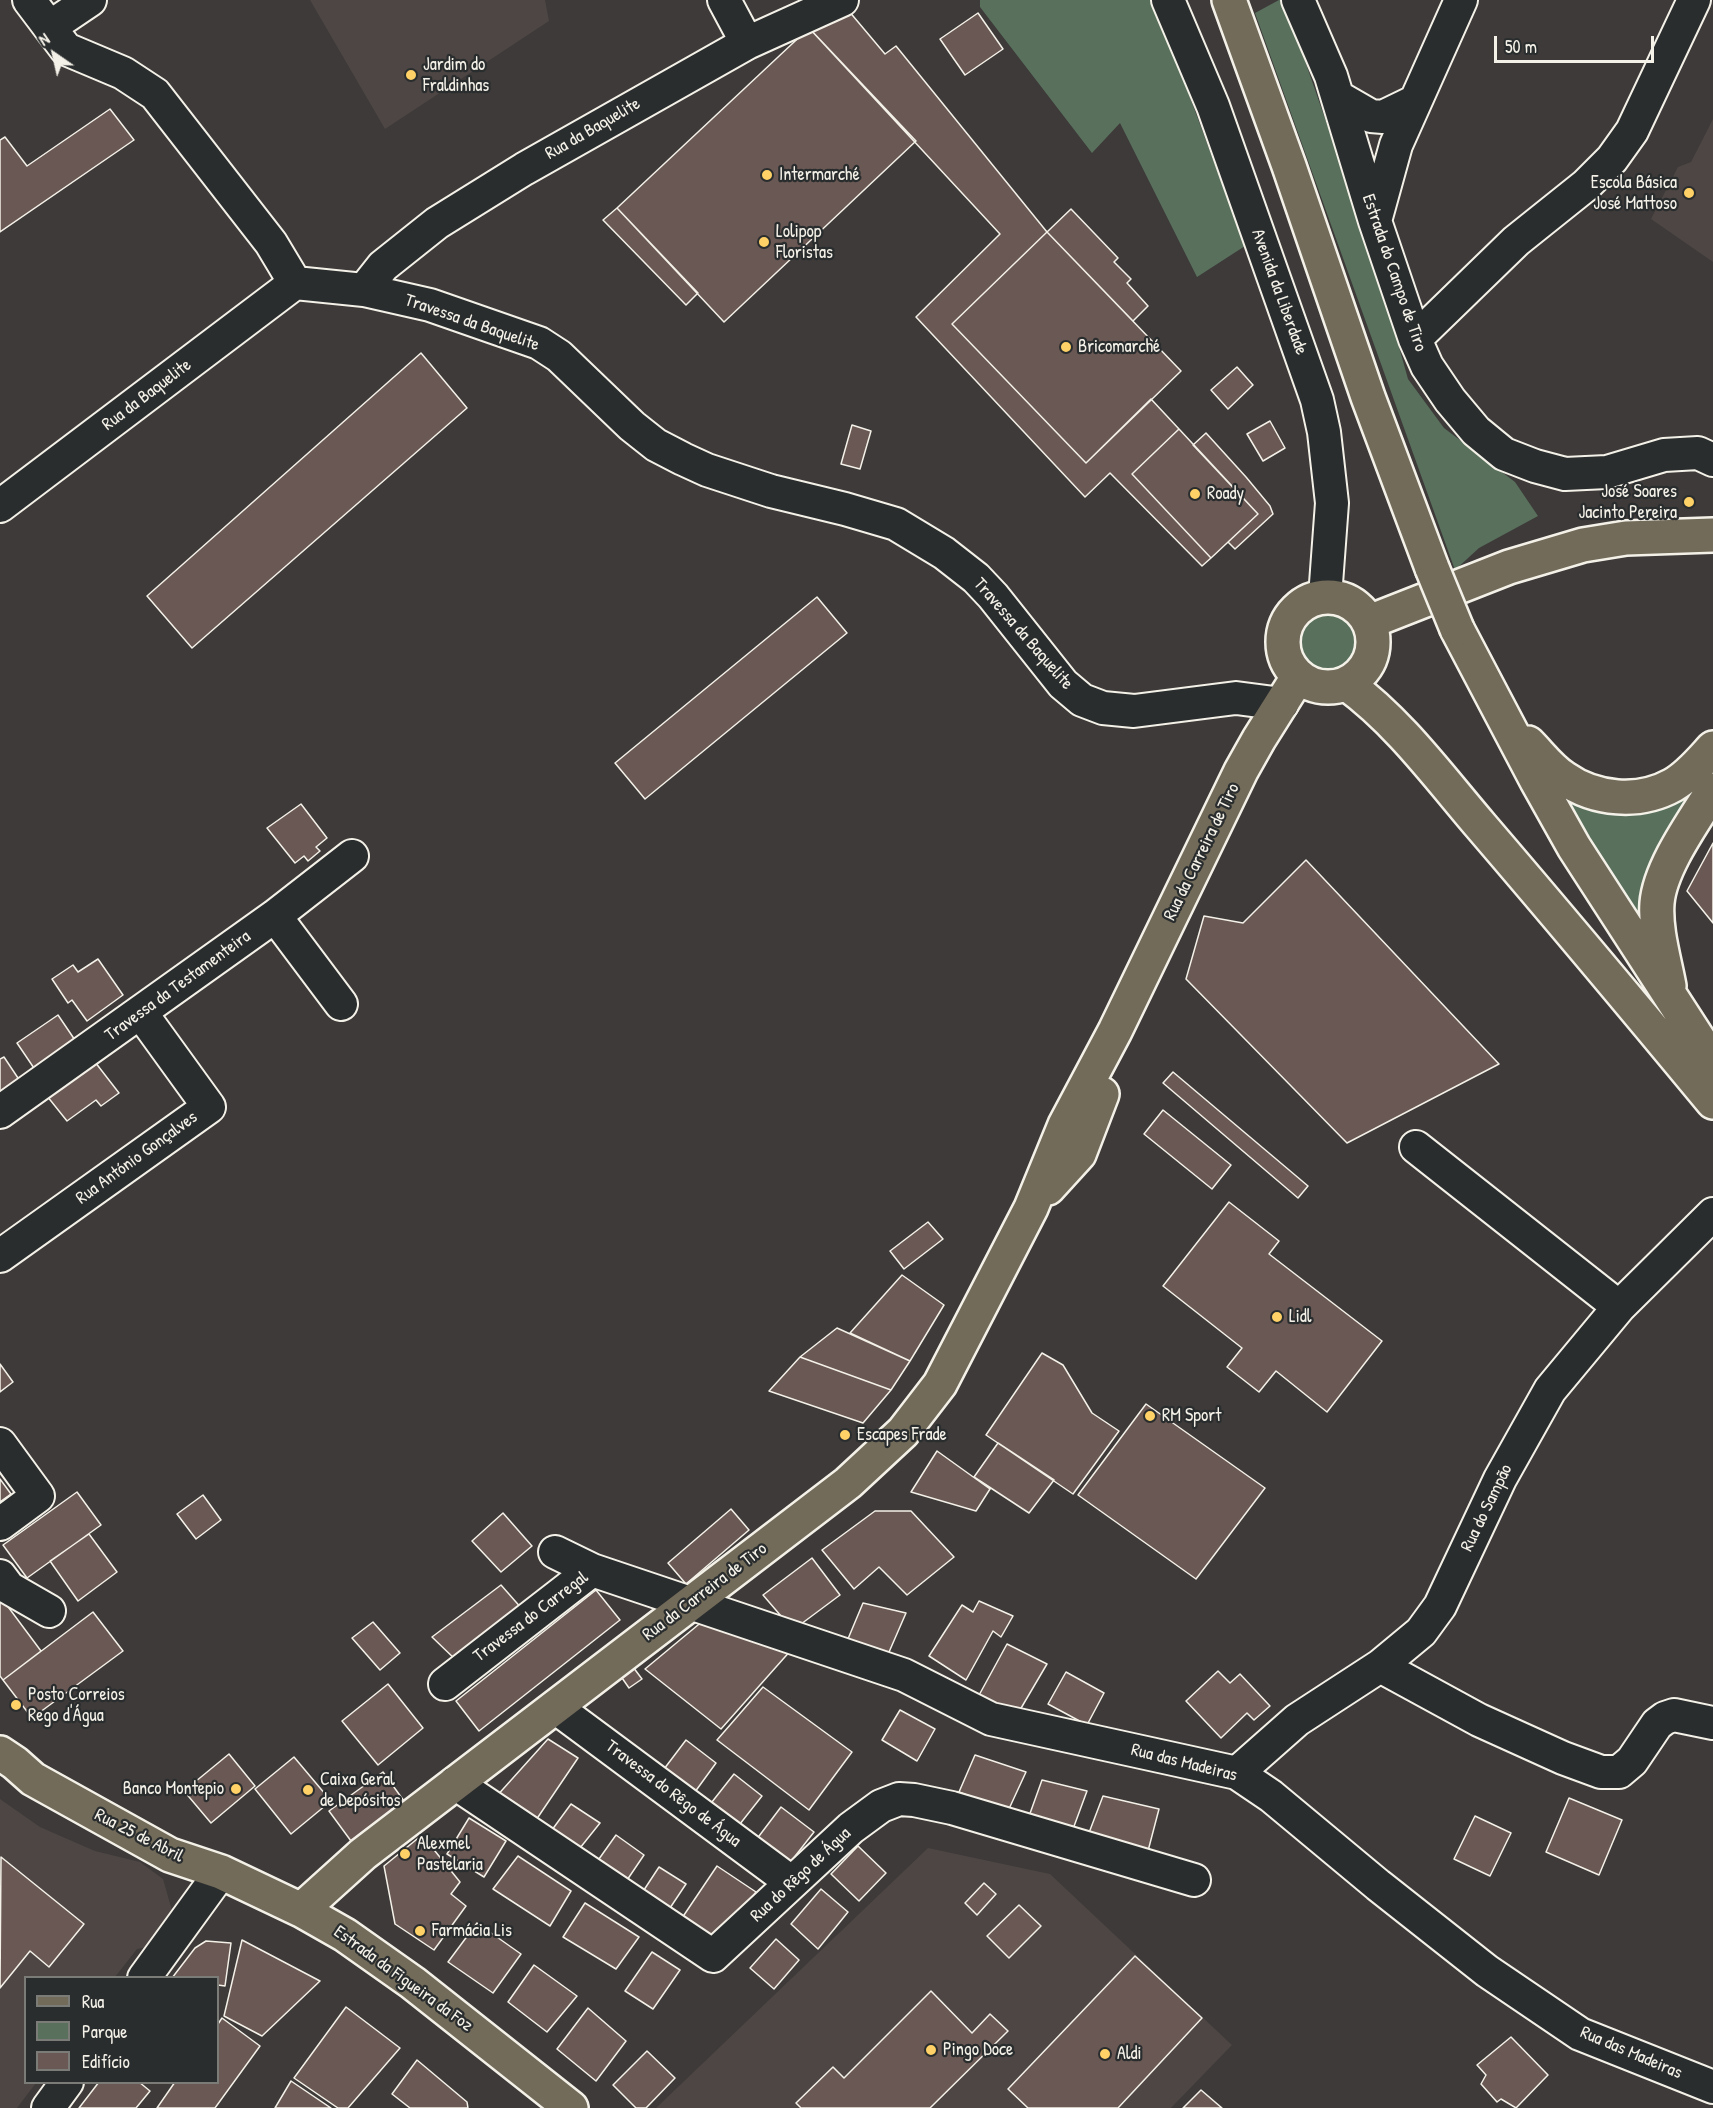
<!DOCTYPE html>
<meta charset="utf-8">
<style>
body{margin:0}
#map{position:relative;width:1713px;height:2108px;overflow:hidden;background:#3d3a39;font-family:"Patrick Hand",sans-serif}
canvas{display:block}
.legend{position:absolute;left:24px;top:1976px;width:195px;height:108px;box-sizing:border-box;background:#2a2d2e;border:2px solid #7b7b78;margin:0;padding:8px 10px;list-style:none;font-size:18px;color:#f4f1e8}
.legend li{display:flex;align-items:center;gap:12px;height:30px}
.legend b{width:30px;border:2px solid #7b7b78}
.north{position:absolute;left:24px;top:24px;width:60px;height:60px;-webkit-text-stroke:4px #2a2d2e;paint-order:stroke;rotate:326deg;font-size:16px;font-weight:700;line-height:24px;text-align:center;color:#f4f1e8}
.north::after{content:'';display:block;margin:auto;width:21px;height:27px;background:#f4f1e8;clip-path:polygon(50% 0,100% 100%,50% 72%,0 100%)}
.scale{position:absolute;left:1494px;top:36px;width:160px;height:27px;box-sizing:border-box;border:3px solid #f4f1e8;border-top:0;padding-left:8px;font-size:18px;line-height:21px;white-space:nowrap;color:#f4f1e8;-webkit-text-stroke:4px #2a2d2e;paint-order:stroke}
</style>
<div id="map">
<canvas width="1713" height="2108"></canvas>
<ul class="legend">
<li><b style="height:8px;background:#726b5a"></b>Rua</li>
<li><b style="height:16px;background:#59705d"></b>Parque</li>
<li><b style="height:16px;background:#6a5854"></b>Edifício</li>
</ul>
<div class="north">N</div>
<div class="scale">50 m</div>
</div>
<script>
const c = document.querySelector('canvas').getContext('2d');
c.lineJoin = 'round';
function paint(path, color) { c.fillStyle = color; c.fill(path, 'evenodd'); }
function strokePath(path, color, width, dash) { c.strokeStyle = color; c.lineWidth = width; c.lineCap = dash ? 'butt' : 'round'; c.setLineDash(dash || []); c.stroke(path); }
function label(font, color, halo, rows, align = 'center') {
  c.font = font + ' "Patrick Hand",sans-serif'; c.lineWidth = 4.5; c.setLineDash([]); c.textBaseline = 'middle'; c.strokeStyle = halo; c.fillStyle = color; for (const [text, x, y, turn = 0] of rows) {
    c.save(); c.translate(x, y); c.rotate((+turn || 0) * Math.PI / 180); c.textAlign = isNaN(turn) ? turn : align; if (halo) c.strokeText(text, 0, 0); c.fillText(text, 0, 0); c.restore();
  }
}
paint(new Path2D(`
 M310 0H545L549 21 385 129Z
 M1713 119V262L1651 219 1678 167 1691 162Z
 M0 1799 40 1827 95 1851 140 1862 163 1879 173 1914 154 1946 137 1949 115 1977 26 1978V2082L36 2083 17 2108H0Z
 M928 1848 1050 1874 1232 2045 1171 2108H656Z`), '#4d4644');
paint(new Path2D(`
 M980 0H1154L1245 246 1197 277 1120 123 1092 153 980 7Z
 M1279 0H1284L1378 272 1408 379 1444 428 1515 482 1538 516 1479 548 1455 570 1255 13Z
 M1319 610C1347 611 1379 643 1349 665 1310 694 1270 623 1319 610Z
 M1703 777 1641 920 1565 797Z`), '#59705d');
const building = new Path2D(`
 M848 10 885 54 896 46 1047 232 952 324 1086 463 1151 399 1179 429 1132 474 1211 558 1202 566 1110 473 1085 497 916 317 1000 234 809 28Z
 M978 13 1003 49 965 75 940 39Z
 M809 28 916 141 724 322 617 208Z
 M110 109 134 140 0 232V140L5 137 27 166Z
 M617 208 698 293 686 305 603 220Z
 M1071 209 1118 258 1114 262 1131 279 1127 283 1148 306 1133 321 1047 232Z
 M1047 232 1181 371 1086 463 952 324Z
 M421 353 467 408 192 648 147 596Z
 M1237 367 1253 385 1228 409 1211 390Z
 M1270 421 1285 448 1263 461 1247 434Z
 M852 425 871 431 860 469 841 464Z
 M1179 429 1258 514 1211 558 1132 474Z
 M1206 433 1246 477 1270 506 1273 514 1235 549 1228 542 1258 514 1193 445Z
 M817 597 847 633 645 799 615 763Z
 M301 804 327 838 316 847 320 851 308 861 304 856 295 863 267 828Z
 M1713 843V923L1687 891Z
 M1306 860 1499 1064 1347 1143 1186 979 1204 916 1243 923Z
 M98 959 123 995 87 1021 72 1000 68 1003 52 979 73 965 78 972Z
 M58 1015 79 1046 38 1074 17 1043Z
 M4 1057 24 1087 0 1104V1059Z
 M95 1062 119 1093 101 1106 96 1100 67 1121 47 1096Z
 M1173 1072 1308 1186 1298 1198 1163 1083Z
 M1163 1110 1231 1165 1212 1189 1144 1134Z
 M1229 1202 1279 1241 1269 1254 1382 1341 1327 1412 1276 1371 1259 1392 1227 1367 1242 1348 1163 1286Z
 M928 1222 943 1239 904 1269 890 1251Z
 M902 1275 944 1305 910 1361 850 1333Z
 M837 1328 910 1361 891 1390 800 1357Z
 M1042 1353 1063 1365 1092 1413 1119 1431 1073 1494 986 1435Z
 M800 1357 891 1390 863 1423 769 1391Z
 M0 1364 13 1382 0 1392Z
 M1146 1404 1265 1488 1196 1579 1078 1495Z
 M998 1443 1054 1480 1029 1513 974 1477Z
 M937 1451 990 1489 976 1511 911 1492Z
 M0 1479 11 1494 0 1502Z
 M77 1492 101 1525 27 1578 3 1545Z
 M203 1495 221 1520 196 1539 177 1514Z
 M731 1509 749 1530 686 1584 668 1563Z
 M875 1511H911L954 1557 907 1595 879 1567 854 1589 822 1550Z
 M503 1513 532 1546 501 1572 472 1541Z
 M89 1534 117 1572 78 1601 50 1561Z
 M812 1558 840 1595 793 1630 763 1595Z
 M501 1585 523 1610 459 1663 432 1637Z
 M596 1590 620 1620 479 1731 456 1701Z
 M0 1596 41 1651 3 1680 0 1676Z
 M979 1601 1013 1616 1001 1637 993 1631 966 1680 929 1656 962 1605 973 1612Z
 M863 1603 906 1613 886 1659 845 1646Z
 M93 1612 123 1651 32 1718 3 1680Z
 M704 1620 792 1649 721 1729 645 1669Z
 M373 1622 400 1653 380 1670 352 1638Z
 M1007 1644 1047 1664 1017 1715 978 1697Z
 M633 1667 642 1679 629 1688 620 1675Z
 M1218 1671 1230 1683 1240 1674 1270 1706 1254 1720 1247 1713 1221 1738 1186 1701Z
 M1066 1672 1104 1693 1087 1725 1048 1704Z
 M388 1684 423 1728 378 1765 342 1721Z
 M763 1687 852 1752 809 1810 717 1740Z
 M900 1710 935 1729 917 1761 882 1740Z
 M548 1739 578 1758 534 1823 495 1798Z
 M686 1740 716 1763 692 1796 661 1773Z
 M229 1754 255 1786 211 1823 184 1791Z
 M975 1755 1026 1772 1008 1811 959 1792Z
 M294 1757 331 1801 291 1834 255 1789Z
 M383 1772 404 1801 351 1841 329 1811Z
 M734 1774 762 1796 736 1829 708 1807Z
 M1042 1780 1087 1791 1073 1829 1028 1819Z
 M1103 1796 1159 1809 1148 1851 1087 1838Z
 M1569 1798 1622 1820 1599 1875 1546 1852Z
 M571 1804 600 1823 576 1853 549 1834Z
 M781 1807 814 1832 785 1869 753 1844Z
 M1475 1816 1511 1833 1490 1876 1454 1859Z
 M469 1818 506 1841 484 1877 447 1854Z
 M422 1835 460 1882 451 1894 466 1906 434 1950 395 1924 384 1866Z
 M616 1835 644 1855 623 1886 594 1866Z
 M858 1846 886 1873 859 1901 831 1874Z
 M518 1856 571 1891 550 1926 493 1889Z
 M1 1857 84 1924 49 1967 30 1951 0 1988Z
 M717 1866 756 1892 720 1944 682 1918Z
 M659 1867 686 1884 666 1914 640 1896Z
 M984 1883 996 1894 977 1915 965 1903Z
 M821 1889 848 1912 818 1949 791 1924Z
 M585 1903 639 1937 616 1969 563 1937Z
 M1019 1905 1041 1926 1009 1958 987 1936Z
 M477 1923 521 1954 493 1993 448 1962Z
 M776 1939 799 1960 774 1989 750 1968Z
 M242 1940 320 1981 262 2036 224 2016Z
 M206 1941 231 1943 225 1986 218 1985V1978H172L195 1948Z
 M652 1952 680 1970 653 2009 625 1991Z
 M1135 1956 1202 2018 1118 2108H1028L1008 2089Z
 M534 1965 577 1996 547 2032 508 2002Z
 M931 1991 972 2033 990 2014 1008 2031 930 2108H801L796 2103 833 2067 844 2078Z
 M346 2007 400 2048 348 2108H338L294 2078Z
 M588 2008 626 2041 596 2081 557 2049Z
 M222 2018 260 2046 215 2108H157L175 2082H218V2024Z
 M1511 2037 1548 2075 1516 2108 1501 2099 1497 2102 1481 2084 1486 2075 1477 2065Z
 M647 2051 675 2078 646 2108H636L613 2085Z
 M417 2060 467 2102 468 2108H410L392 2094Z
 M291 2081 331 2108H275Z
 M99 2082H139L150 2091 136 2108H79Z
 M1201 2090 1222 2108H1183Z`);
paint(building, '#6a5854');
strokePath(building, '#f4f1e8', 1.5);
const minor = new Path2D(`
 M29 0 66 49 123 73 155 94 271 243 295 283 364 290 430 305 539 343 559 356 632 426 656 445 683 459 707 470 771 491 845 509 896 524 944 553 976 578 993 596 1063 684 1082 700 1103 708 1134 711 1236 698 1282 704
 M724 0 747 43
 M1168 0 1213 106 1317 400 1324 432 1332 503 1325 597
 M1298 0 1331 76 1375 221 1415 339 1427 366 1450 400 1476 431 1504 454 1535 466 1565 474 1607 472 1664 455 1698 453 1713 460
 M50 27 90 0
 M1338 97 1371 116 1383 117 1414 102
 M1375 221 1396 145 1461 0
 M364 290 383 266 437 223 524 169 747 43 842 0
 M1415 339 1516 241 1586 185 1612 159 1632 131 1694 0
 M0 506 295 283
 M275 916 341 1004
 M0 1112 275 916 352 856
 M1416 1147 1619 1307
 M0 1256 209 1107 141 1013
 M0 1444 38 1496 0 1524
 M555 1552 592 1570
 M0 1576 9 1588 49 1611
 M1380 1666 1479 1720 1563 1758 1601 1772H1619L1632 1761 1657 1724 1665 1718 1674 1715 1713 1723
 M445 1684 592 1570 904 1675 991 1719 1237 1773 1271 1796 1378 1885 1487 1971 1580 2034 1713 2087
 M555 1707 791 1882
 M1237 1773 1297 1720 1380 1666 1421 1632 1440 1606 1500 1479 1550 1390 1619 1307 1713 1214
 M455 1783 713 1956 851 1828 881 1806 899 1799 914 1800 952 1808 1194 1880
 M144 1978 221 1872
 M48 2108 67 2082`);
const major = new Path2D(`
 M1229 0 1289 166 1368 397 1432 568
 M1283 642a45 45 0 1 1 90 0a45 45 0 1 1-90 0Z
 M1369 622 1509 567 1583 545 1626 538 1713 535
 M1457 629 1537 781 1574 847 1713 1062
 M1347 684C1399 722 1439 777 1481 826 1559 917 1636 1009 1713 1102
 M1528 743C1540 755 1550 769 1564 778 1595 800 1639 804 1673 785 1689 776 1701 761 1713 748
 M1669 986C1664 959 1655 930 1657 903 1660 867 1694 821 1713 790
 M1048 1188 1079 1154 1102 1094
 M0 1753 15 1763 33 1779 170 1855 221 1872 301 1910 345 1935 413 1983 571 2108
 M301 1910 363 1854 848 1483 903 1432 940 1384 1031 1208 1065 1125 1115 1031 1241 771 1259 739 1298 677`);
strokePath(minor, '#f4f1e8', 36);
strokePath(major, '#f4f1e8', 38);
strokePath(minor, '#2a2d2e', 32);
strokePath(major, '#726b5a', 33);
const majorBridge = new Path2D(`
 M1432 568 1457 629`);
strokePath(majorBridge, '#f4f1e8', 38, []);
strokePath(majorBridge, '#726b5a', 33);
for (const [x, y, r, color] of [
 [411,75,6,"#ffd166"],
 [767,175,6,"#ffd166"],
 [1689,193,6,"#ffd166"],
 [764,242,6,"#ffd166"],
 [1066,347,6,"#ffd166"],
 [1195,494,6,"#ffd166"],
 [1689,502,6,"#ffd166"],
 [1277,1317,6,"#ffd166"],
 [1150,1416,6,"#ffd166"],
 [845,1435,6,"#ffd166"],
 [16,1705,6,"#ffd166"],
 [236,1789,6,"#ffd166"],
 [308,1790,6,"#ffd166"],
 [405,1854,6,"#ffd166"],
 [420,1931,6,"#ffd166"],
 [931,2050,6,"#ffd166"],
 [1105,2054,6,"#ffd166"]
]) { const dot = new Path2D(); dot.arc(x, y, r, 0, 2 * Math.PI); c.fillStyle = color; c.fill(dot); strokePath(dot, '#2a2d2e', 2); }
label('18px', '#f4f1e8', '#2a2d2e', [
 ["Jardim do",423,65],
 ["Fraldinhas",423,86],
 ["Intermarché",779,175],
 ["Escola Básica",1677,183,"right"],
 ["José Mattoso",1677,204,"right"],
 ["Lolipop",776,232],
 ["Floristas",776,253],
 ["Bricomarché",1078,347],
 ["José Soares",1677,492,"right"],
 ["Jacinto Pereira",1677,513,"right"],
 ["Roady",1207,494],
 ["Lidl",1289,1317],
 ["RM Sport",1162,1416],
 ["Escapes Frade",857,1435],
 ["Posto Correios",28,1695],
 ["Rego d'Água",28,1716],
 ["Caixa Geral",320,1780],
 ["de Depósitos",320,1801],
 ["Banco Montepio",224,1789,"right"],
 ["Alexmel",417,1844],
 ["Pastelaria",417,1865],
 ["Farmácia Lis",432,1931],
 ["Pingo Doce",943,2050],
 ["Aldi",1117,2054]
], 'left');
label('18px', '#f4f1e8', '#2a2d2e', [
 ["Rua da Baquelite",593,129,-30],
 ["Estrada do Campo de Tiro",1394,273,71],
 ["Avenida da Liberdade",1279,292,70],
 ["Travessa da Baquelite",472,323,19],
 ["Rua da Baquelite",147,395,-37],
 ["Travessa da Baquelite",1023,634,49],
 ["Rua da Carreira de Tiro",1202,852,-64],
 ["Travessa da Testamenteira",178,986,-36],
 ["Rua António Gonçalves",137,1158,-36],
 ["Rua do Sampão",1487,1508,-64],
 ["Rua da Carreira de Tiro",705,1592,-37],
 ["Travessa do Carregal",531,1617,-37],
 ["Rua das Madeiras",1184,1763,14],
 ["Travessa do Rêgo de Água",673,1794,37],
 ["Rua 25 de Abril",139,1836,27],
 ["Rua do Rêgo de Água",801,1875,-43],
 ["Estrada da Figueira da Foz",403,1979,36],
 ["Rua das Madeiras",1631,2053,23]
]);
</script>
